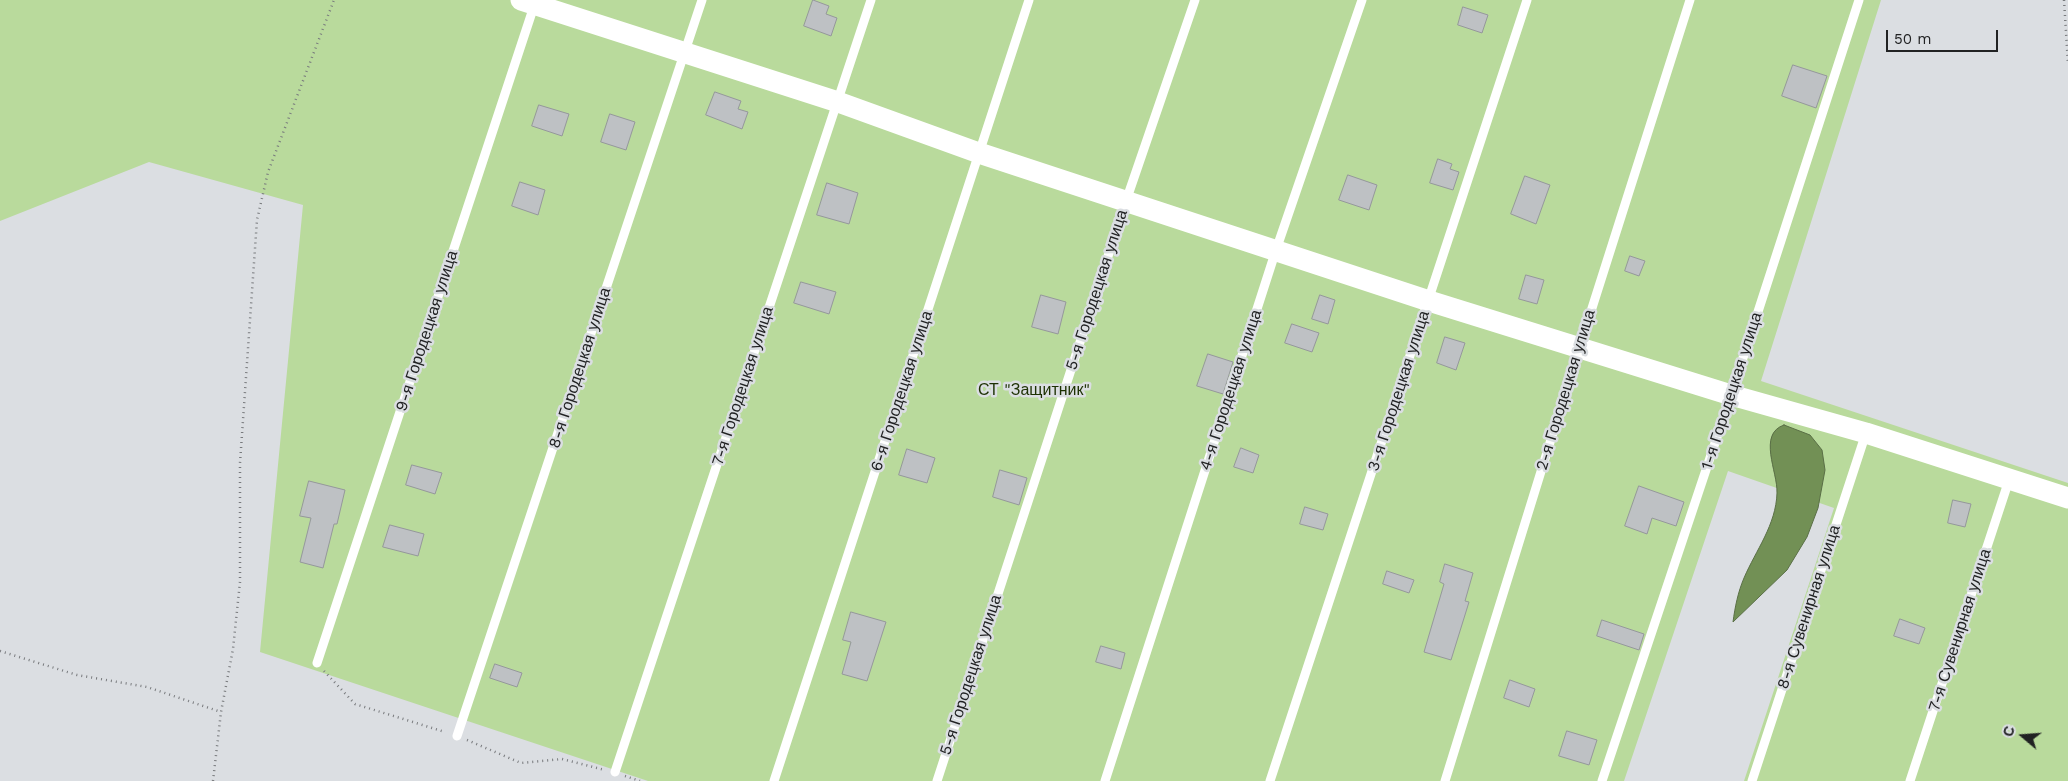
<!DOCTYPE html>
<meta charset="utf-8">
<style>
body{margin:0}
#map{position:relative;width:2068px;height:781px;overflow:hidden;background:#dbdee2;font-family:"Work Sans",sans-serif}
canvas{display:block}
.north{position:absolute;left:1998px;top:711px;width:50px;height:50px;-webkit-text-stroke:4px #dbdee2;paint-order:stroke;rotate:288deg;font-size:14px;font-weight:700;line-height:20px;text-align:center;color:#212223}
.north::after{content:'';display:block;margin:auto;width:18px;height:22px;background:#212223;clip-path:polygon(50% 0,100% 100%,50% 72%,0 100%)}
.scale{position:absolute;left:1886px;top:30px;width:112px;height:22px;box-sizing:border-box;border:2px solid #212223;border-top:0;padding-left:6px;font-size:15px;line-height:18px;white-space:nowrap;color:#212223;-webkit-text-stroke:4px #dbdee2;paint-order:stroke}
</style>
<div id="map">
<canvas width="2068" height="781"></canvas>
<div class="north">С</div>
<div class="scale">50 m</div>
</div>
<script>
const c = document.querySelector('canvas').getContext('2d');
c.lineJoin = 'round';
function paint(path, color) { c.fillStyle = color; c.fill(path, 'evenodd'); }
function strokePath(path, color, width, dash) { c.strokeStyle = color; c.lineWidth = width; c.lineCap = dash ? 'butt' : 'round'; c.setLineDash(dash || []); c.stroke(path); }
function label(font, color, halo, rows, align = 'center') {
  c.font = font + ' "Work Sans",sans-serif'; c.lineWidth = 5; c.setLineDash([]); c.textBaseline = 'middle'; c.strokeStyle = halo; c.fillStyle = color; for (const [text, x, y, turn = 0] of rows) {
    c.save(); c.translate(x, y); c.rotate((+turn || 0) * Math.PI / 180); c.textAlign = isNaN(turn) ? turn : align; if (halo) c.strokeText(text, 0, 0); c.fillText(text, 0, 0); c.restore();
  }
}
paint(new Path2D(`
 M0 0H1881L1761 381 2068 483V781H1744L1834 508 1728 471 1624 781H648L260 652 303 205 149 162 0 221Z`), '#b9da9c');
const water = new Path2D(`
 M1784 425 1810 435 1822 450 1825 470 1818 508 1807 537 1787 570 1733 622C1735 607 1738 592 1744 578 1756 550 1776 525 1777 493 1778 472 1757 434 1784 425Z`);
paint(water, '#729055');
strokePath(water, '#5a6f46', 1);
const building = new Path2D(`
 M813 0 829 6 826 14 837 18 831 36 804 26Z
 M1463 7 1488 15 1482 33 1458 25Z
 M1793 65 1827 76 1816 108 1782 96Z
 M715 92 741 101 738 109 748 112 742 129 706 115Z
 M539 105 569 114 562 136 532 126Z
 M610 114 635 122 626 150 601 142Z
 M1438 159 1452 164 1450 169 1459 172 1453 190 1430 183Z
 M1348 175 1377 185 1369 210 1339 200Z
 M1525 176 1550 185 1536 224 1511 214Z
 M520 182 545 190 538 215 512 206Z
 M827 183 858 193 849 224 817 215Z
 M1630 256 1645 261 1639 276 1625 271Z
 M1526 275 1544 280 1537 304 1519 299Z
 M801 282 836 292 829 314 794 303Z
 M1041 295 1066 302 1058 334 1032 327Z
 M1320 295 1335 300 1328 324 1312 319Z
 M1292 324 1319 333 1312 352 1285 343Z
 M1445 337 1465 343 1456 370 1437 363Z
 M1208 354 1233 362 1223 394 1197 386Z
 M1241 448 1259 455 1253 473 1234 467Z
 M907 449 935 458 927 483 899 475Z
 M412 465 442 473 435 494 406 485Z
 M1000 470 1027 478 1019 505 993 497Z
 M309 481 345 490 337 524H334L323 568 300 562 311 518 300 516Z
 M1639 486 1684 502 1676 526 1652 518 1647 534 1625 526Z
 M1953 500 1971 504 1965 527 1948 523Z
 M1305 507 1328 514 1323 530 1300 524Z
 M390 525 424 534 418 556 383 547Z
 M1445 564 1473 573 1465 601 1469 602 1451 660 1424 652 1444 584 1440 582Z
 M1387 571 1414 580 1409 593 1383 584Z
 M851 612 886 622 867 681 842 674 851 642 843 640Z
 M1900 619 1925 628 1919 644 1894 636Z
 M1602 620 1644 634 1639 650 1597 636Z
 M1101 646 1125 653 1121 669 1096 662Z
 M495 664 522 673 517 687 490 678Z
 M1510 680 1535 689 1529 707 1504 698Z
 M1567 731 1597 740 1589 765 1559 756Z`);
paint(building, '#bec1c4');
strokePath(building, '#95989b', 1);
strokePath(new Path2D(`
 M2064 0 2068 64
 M0 651 77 675 147 687 221 712
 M324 671 355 704 445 732
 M467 740 521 763 562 759 605 770
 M625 776 640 781
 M213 781 221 712 233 649 240 582V463L257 220 268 172 334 0`), '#787a7d', 2.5, [1, 4]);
strokePath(new Path2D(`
 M317 663 535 3
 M457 736 702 0
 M615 772 871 0
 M774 781 1029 0
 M937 781 1126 201 1195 0
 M1105 781 1276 250 1362 0
 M1270 781 1527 0
 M1445 781 1579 349 1690 0
 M1602 781 1731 395 1859 0
 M1752 781 1866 433
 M1910 781 2009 480`), '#fff', 9);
strokePath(new Path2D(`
 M521 0 838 102 979 153 1429 301 1731 395 1866 433 2068 498`), '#fff', 21);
label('16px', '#212223', '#dbdee2', [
 ["5-я Городецкая улица",1097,290,-72],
 ["9-я Городецкая улица",427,331,-72],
 ["8-я Городецкая улица",580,368,-72],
 ["7-я Городецкая улица",743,386,-72],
 ["4-я Городецкая улица",1231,390,-72],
 ["2-я Городецкая улица",1566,390,-73],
 ["6-я Городецкая улица",902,391,-72],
 ["3-я Городецкая улица",1399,391,-72],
 ["1-я Городецкая улица",1732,391,-72],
 ["8-я Сувенирная улица",1809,607,-72],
 ["7-я Сувенирная улица",1960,630,-72],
 ["5-я Городецкая улица",971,675,-72]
]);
label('16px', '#1d3103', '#dbdee2', [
 ["СТ \"Защитник\"",1034,390]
]);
</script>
